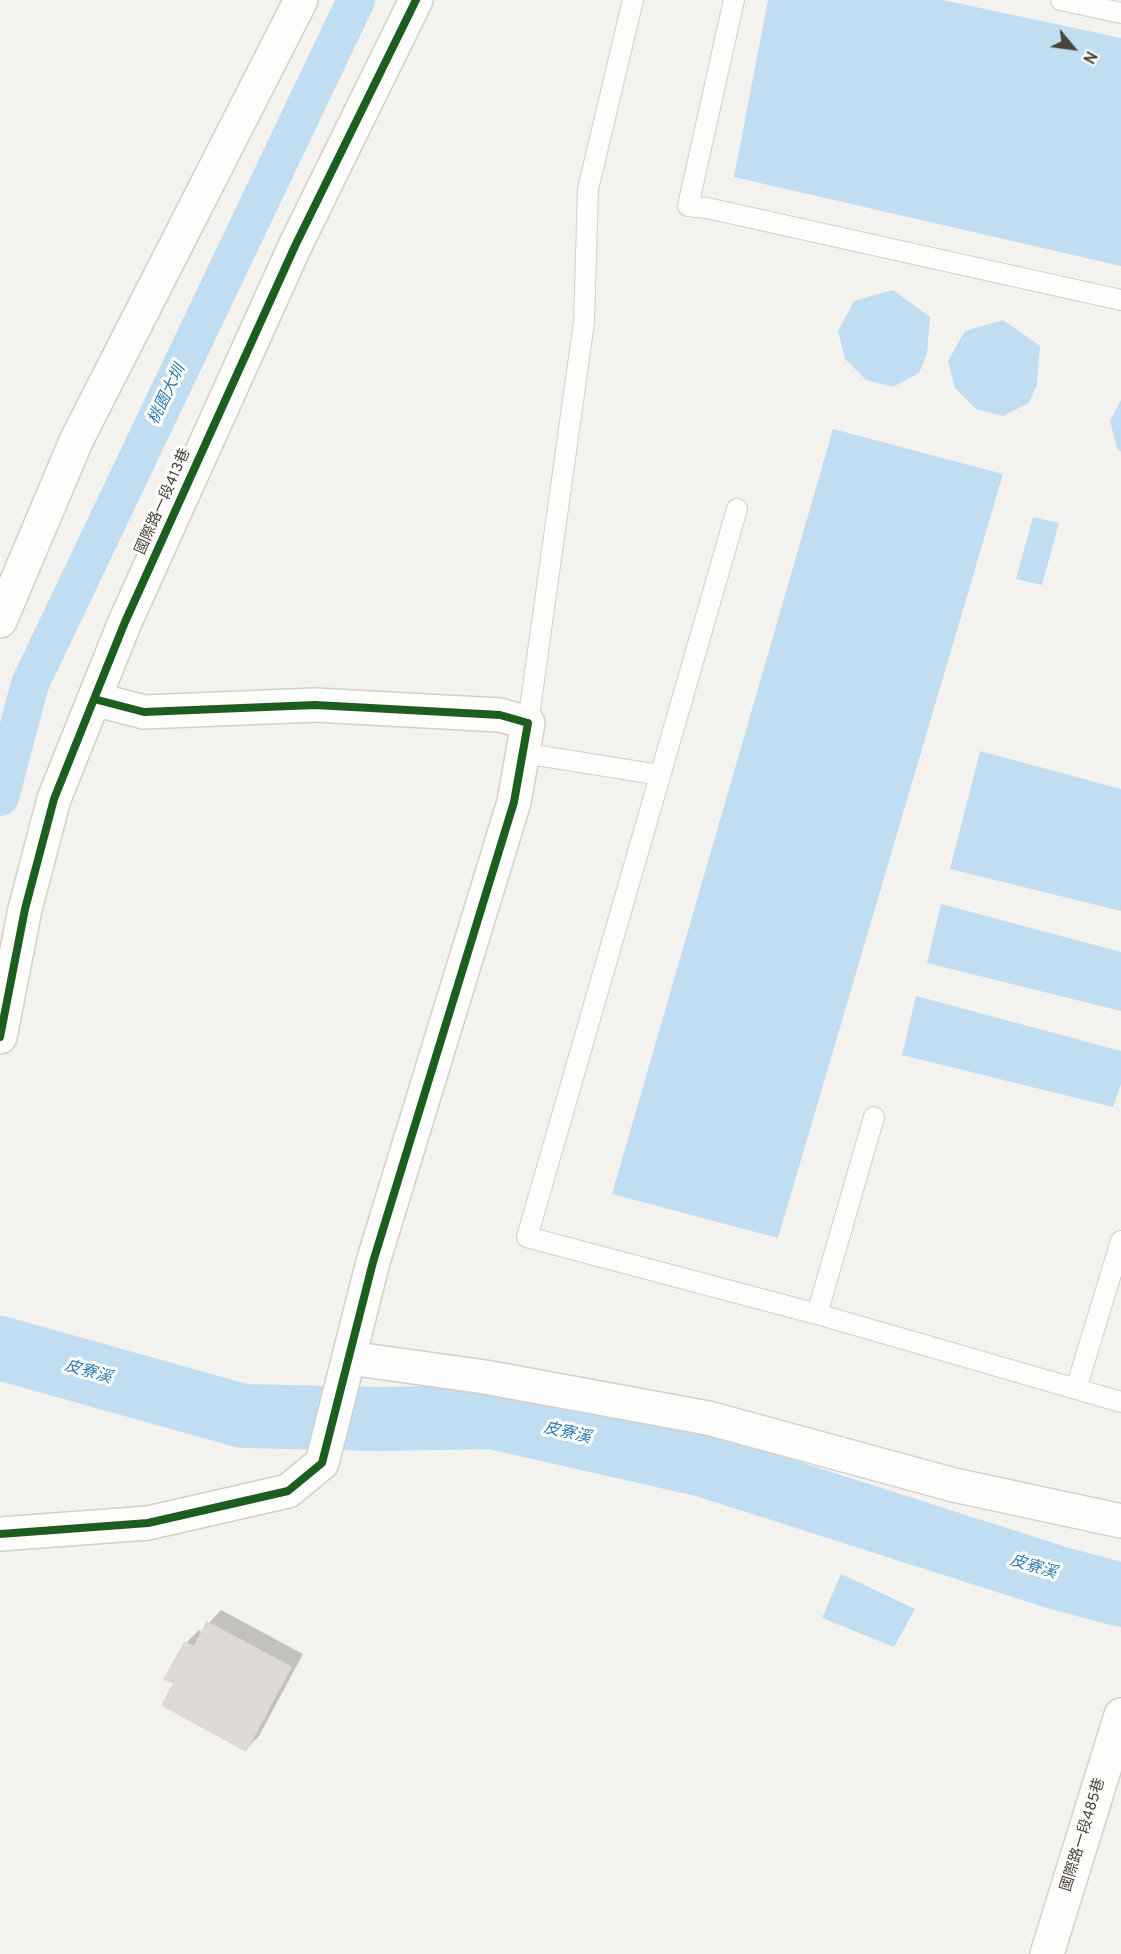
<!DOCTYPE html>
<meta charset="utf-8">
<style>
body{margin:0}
#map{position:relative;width:1121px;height:1954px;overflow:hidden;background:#f4f2ee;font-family:Overpass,sans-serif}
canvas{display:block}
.north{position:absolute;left:1043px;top:18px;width:60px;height:60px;-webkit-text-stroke:4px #fff;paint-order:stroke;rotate:119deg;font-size:16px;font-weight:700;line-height:24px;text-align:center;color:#4b4439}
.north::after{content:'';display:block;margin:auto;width:21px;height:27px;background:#4b4439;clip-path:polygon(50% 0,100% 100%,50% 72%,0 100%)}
</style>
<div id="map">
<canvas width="1121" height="1954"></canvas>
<div class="north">N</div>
</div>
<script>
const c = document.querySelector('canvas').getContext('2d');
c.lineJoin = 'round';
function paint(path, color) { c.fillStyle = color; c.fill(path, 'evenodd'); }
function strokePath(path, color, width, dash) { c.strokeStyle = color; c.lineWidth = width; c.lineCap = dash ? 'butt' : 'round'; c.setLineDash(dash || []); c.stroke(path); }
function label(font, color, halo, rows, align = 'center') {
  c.font = font + ' Overpass,"Noto Sans TC",sans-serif'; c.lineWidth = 6; c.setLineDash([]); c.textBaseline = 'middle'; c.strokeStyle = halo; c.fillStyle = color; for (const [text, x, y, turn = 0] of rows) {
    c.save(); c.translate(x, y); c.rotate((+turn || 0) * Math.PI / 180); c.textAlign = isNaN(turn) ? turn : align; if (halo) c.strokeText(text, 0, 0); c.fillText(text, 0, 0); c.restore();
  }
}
paint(new Path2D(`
 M768 0H943L1121 38V266L734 177Z
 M893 290 930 317 927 354 919 373 893 387 866 380 845 359 838 331 854 301Z
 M1003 320 1040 346 1037 384 1029 403 1003 416 976 409 955 388 948 361 965 331Z
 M1121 400V452L1117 448 1110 421Z
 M833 429 1003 474 778 1238 612 1194Z
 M1033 517 1059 523 1042 585 1016 579Z
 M980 751 1121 789V911L950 869Z
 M941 904 1121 952V1011L927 963Z
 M916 996 1121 1051V1084L1113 1107 902 1055Z
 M841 1574 915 1609 894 1647 822 1618Z`), '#c0ddf1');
paint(new Path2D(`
 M221 1610 303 1654 259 1736 246 1749 176 1683 186 1643 199 1630 203 1633 209 1623Z`), '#0003');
strokePath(new Path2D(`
 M0 797 30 684 356 0`), '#c0ddf1', 38);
strokePath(new Path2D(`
 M0 1348 243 1416 379 1419 492 1417 704 1465 1055 1577 1121 1595`), '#c0ddf1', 64);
const building = new Path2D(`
 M207 1622 291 1667 246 1751 162 1705 174 1683 164 1679 185 1642 194 1647Z`);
paint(building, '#dedbd6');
strokePath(building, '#dcd9d4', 1.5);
const service = new Path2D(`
 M734 0 688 206 707 208 1121 300
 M1061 0 1121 13
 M737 509 527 1237 817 1314 1121 1402
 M528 723 584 322 588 189 633 0
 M523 753 660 775
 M817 1314 874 1117
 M1076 1389 1121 1241`);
const minor = new Path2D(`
 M0 621 77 439 301 0
 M0 1037 25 909 54 799 94 699 125 622 295 246 416 0
 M349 1358 485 1377 708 1418 954 1485 1121 1521
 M0 1534 148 1523 288 1491 322 1463 373 1262 514 802 528 723 500 715 315 705 144 712 94 699
 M1047 1954 1121 1715`);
strokePath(service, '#d2d0cb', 22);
strokePath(minor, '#d2d0cb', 36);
strokePath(service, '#fdfdfc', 20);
strokePath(minor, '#fdfdfc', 33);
strokePath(new Path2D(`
 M0 1037 25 909 54 799 94 699 125 622 295 246 416 0
 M0 1534 148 1523 288 1491 322 1463 373 1262 514 802 528 723 500 715 315 705 144 712 94 699`), '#1b5e20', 8);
label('15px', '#4b4439', '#fff', [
 ["國際路一段413巷",164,502,-66],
 ["國際路一段485巷",1084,1835,-73]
]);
label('italic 16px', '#2e7ab2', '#fff', [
 ["桃園大圳",168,395,-64],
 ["皮寮溪",88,1373,16],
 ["皮寮溪",567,1434,13],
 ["皮寮溪",1033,1568,17]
]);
</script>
